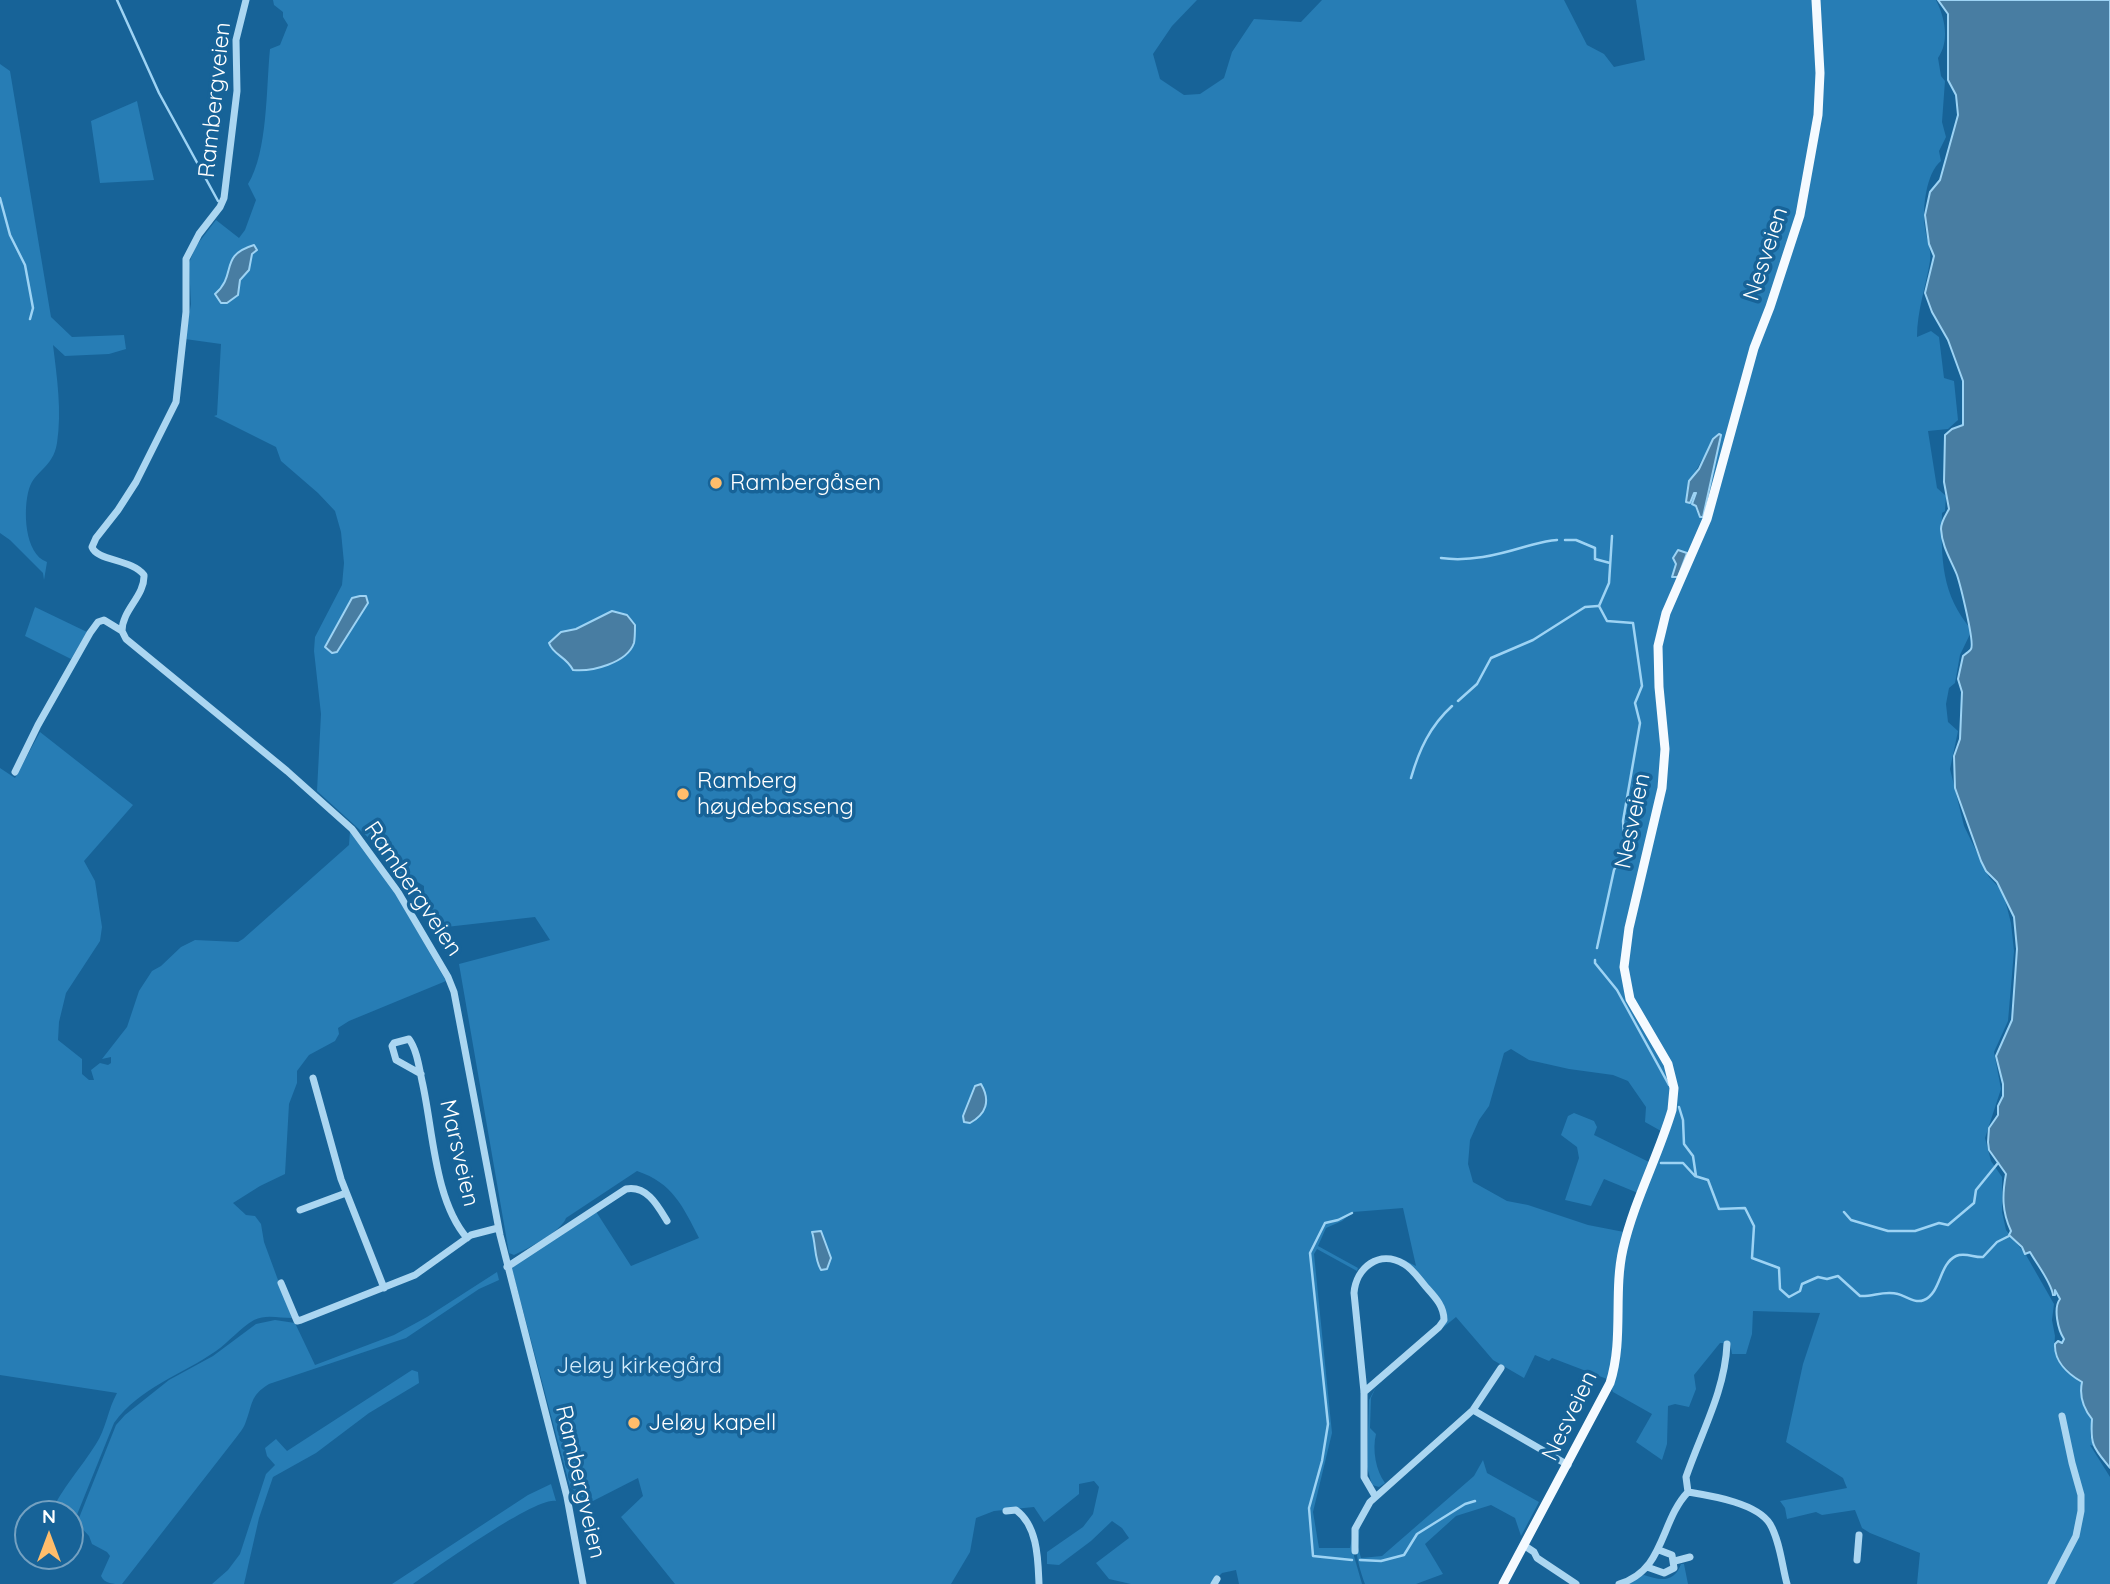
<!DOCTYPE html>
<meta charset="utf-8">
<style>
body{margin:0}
#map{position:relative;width:2110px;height:1584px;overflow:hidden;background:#176398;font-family:Quicksand,sans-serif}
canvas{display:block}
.north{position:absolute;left:14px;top:1500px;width:70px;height:70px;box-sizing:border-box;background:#176398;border:2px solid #74a1c1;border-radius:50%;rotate:0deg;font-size:19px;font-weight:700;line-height:28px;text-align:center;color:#fff}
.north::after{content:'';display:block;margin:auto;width:24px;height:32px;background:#ffbd6b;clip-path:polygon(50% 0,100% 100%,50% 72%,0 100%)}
</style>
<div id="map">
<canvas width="2110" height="1584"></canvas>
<div class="north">N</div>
</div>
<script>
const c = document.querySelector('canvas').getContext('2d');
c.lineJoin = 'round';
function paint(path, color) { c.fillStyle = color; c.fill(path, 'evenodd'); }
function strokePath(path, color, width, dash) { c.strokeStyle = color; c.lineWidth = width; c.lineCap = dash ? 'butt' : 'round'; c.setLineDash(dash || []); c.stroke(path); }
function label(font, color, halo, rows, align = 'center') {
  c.font = font + ' Quicksand,sans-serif'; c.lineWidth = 7; c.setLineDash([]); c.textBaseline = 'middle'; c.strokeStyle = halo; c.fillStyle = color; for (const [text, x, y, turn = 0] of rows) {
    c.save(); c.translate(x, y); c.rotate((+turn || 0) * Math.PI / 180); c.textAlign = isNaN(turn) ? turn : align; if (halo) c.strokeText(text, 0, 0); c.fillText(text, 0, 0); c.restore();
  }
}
paint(new Path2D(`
 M273 0H1197L1172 26 1153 54 1160 79 1184 95 1200 94 1224 78 1232 52 1254 19 1301 22 1322 0H1564L1587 45 1604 54 1614 67 1645 60 1636 0H1936C1945 18 1950 41 1938 58L1941 76 1945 81 1942 122 1946 137 1939 151 1941 161C1926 173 1922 209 1925 228 1926 239 1932 249 1930 261 1926 286 1917 311 1917 337L1931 331 1939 337 1944 378 1954 381 1958 420 1948 429 1928 431 1937 488 1946 496 1945 511 1942 513C1941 558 1941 595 1972 630L1960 655 1955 683 1949 688 1946 704 1948 722 1958 731 1950 769 1964 826 1989 877 2003 892 2011 923 2014 951 2008 1021 1994 1052 2001 1089 1985 1138 1991 1161 2002 1177V1212L2006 1230 2026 1255 2054 1304 2052 1320 2055 1336 2054 1349 2065 1369 2082 1382C2079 1396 2084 1408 2092 1420L2090 1434 2093 1446 2090 1445 2110 1477V1584H1917L1920 1553 1870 1533 1862 1528 1855 1510 1822 1515 1816 1512 1787 1519 1785 1508 1780 1501 1847 1488 1843 1478 1786 1442 1803 1364 1820 1313 1753 1311 1752 1334 1746 1354H1732L1730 1343H1720L1694 1375 1696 1389 1689 1407 1675 1404 1668 1406 1667 1444 1662 1460 1636 1442 1652 1414 1613 1392 1607 1379 1552 1358 1549 1361 1535 1355 1524 1378 1493 1360 1456 1317 1440 1330 1447 1318 1444 1306 1404 1260 1416 1266 1403 1208 1353 1212 1342 1221 1326 1228 1318 1246 1358 1268 1357 1271 1317 1249 1314 1254 1332 1433 1313 1512 1319 1548H1350L1355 1523 1354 1556 1362 1584H1239L1236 1570 1222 1573 1211 1584H1131L1109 1579 1096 1563 1129 1538 1122 1528 1112 1521 1091 1541 1059 1565 1047 1564V1552L1083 1527 1093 1514 1099 1487 1094 1481 1079 1484V1494L1044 1522 1034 1507 994 1511 976 1518 970 1552 951 1584H675L621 1517 643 1496 638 1478 589 1503 570 1487 512 1269 513 1266 595 1210 631 1266 699 1238C683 1207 673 1183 637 1171L566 1218C561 1232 527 1249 514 1255L509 1253 459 964 550 940 535 917 446 927 417 910 424 903V886L411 878 397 881 371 840 317 791 321 714 314 651 315 637 342 585 344 563 341 532 335 511 318 493 281 461 276 447 214 416 217 415 221 344 185 339 191 304 189 263 196 246 216 220 239 238 245 230 256 200 248 184C268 152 266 88 270 49L280 45 288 25 283 17V12L274 5ZM1721 435 1703 517H1700L1695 500 1697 493H1694L1689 481C1700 468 1708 442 1721 435ZM1511 1049 1529 1060 1569 1069 1613 1075 1628 1081 1646 1107 1645 1122 1661 1131 1649 1162 1594 1135 1597 1127 1594 1121 1574 1113 1568 1116 1561 1135 1577 1147 1579 1158 1565 1200 1591 1206 1604 1179 1638 1193 1624 1232 1588 1225 1528 1205 1507 1201 1473 1182 1468 1164 1470 1140 1479 1120 1489 1106 1504 1053Z
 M0 64 10 71 51 317 72 337 124 335 126 349 109 354 65 356 53 345C57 378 62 411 57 443 53 468 35 470 29 489 23 509 24 554 47 562L44 580 43 573 10 540 0 533Z
 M137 101 154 180 100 183 91 121Z
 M35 607 87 632 71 659 25 636Z
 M40 732 133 805 84 861 95 881 102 927 100 941 66 993 59 1022 58 1040 82 1059V1074L89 1080H94L91 1070 100 1063 108 1065 111 1063V1057L102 1059 127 1027 139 991 152 971 161 966 181 947 195 940 238 942 243 939 349 845 350 831 387 879 446 981 349 1021 338 1028 339 1034 335 1041 309 1055 297 1071V1083L289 1104 285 1174 260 1186 233 1203 246 1215 255 1216 261 1224 264 1242 292 1318C279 1318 266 1314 254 1320 240 1328 229 1342 216 1351 182 1375 140 1387 114 1423L70 1532V1514H50C62 1488 81 1468 96 1444 106 1429 108 1409 117 1393L0 1375V768L15 778Z
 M497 1272 499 1280 479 1289 406 1338 269 1384C249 1396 253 1405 245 1424 243 1429 238 1435 235 1439L122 1584C113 1584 105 1584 101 1576L110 1556 107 1552 92 1544 89 1536 77 1523 116 1425 125 1415 169 1380 213 1356 256 1324 275 1320 295 1323 315 1365 394 1335 427 1317Z
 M412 1370 418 1372 419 1383 369 1413 316 1453 273 1477 259 1518 244 1584H212L228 1570 240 1554 266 1474 275 1465 267 1456 265 1448 276 1439 287 1451Z
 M1376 1387 1371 1398 1370 1428 1376 1434C1372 1450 1376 1471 1385 1483L1379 1487 1372 1485 1367 1467 1369 1400Z
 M1483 1460 1487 1473 1539 1502 1521 1536 1515 1518 1491 1505 1456 1516 1425 1544 1443 1574 1416 1584H1365C1359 1568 1351 1541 1360 1525L1358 1547 1361 1558 1382 1556 1474 1476Z
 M551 1484 556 1501C536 1496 435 1569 413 1584H392L528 1495Z
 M1681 1564H1684L1688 1584H1628L1644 1575C1659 1580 1674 1584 1681 1564Z`), '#277db5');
const water = new Path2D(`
 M1938 0H2110V1468C2094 1448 2090 1446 2092 1419 2084 1409 2079 1396 2082 1382 2068 1374 2054 1361 2055 1344L2058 1341 2062 1343 2064 1339C2058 1330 2053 1308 2060 1299L2055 1290V1295H2053C2051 1282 2038 1266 2030 1252L2025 1254 2022 1247 2009 1235 2011 1231C2002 1212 2002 1195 2006 1174L1989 1150 1988 1142 1989 1128 1998 1115V1106L2003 1096V1084L1996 1056 2012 1020 2017 949 2014 917 1997 882 1986 871 1981 861 1955 788 1954 756 1960 739 1962 692 1958 679 1963 656C1965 654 1970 651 1971 649 1975 643 1960 584 1957 575 1951 560 1942 547 1941 529 1941 521 1946 515 1949 509L1944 482 1945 435 1952 429 1963 425V381L1948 340 1932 312 1925 293 1934 256 1929 244 1925 215 1930 192 1940 180 1958 115 1956 95 1948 80V14Z
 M254 245 257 250 252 254 249 270 240 280 238 295 227 303H221L215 294C238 274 218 256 254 245Z
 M1719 434 1721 435 1703 517H1700L1696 506 1692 504 1696 493H1694L1690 503 1686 502 1689 481 1699 469 1713 439Z
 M1678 550 1687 553 1678 577H1672L1676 564 1673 558Z
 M360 596H366L368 603 337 652 332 653 325 647 352 598Z
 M612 611 627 615 635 625C635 630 635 638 634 643 627 663 592 672 573 670 566 656 553 655 549 643L561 632 576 629Z
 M981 1084C991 1101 986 1114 970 1123L964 1122 963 1116 975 1086Z
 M821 1231 831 1258 827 1269 821 1270C814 1259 816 1244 812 1232Z`);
paint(water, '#487da2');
strokePath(water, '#9dd3f4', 2);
strokePath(new Path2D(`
 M117 0 159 93 218 201
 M0 198 10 235 25 265 33 308 30 319
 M1565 540H1576L1595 548V559L1610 563
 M1441 558C1469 562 1497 555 1524 547 1536 544 1544 541 1557 540
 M1458 701 1477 684 1491 658 1533 640 1585 607 1598 606
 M1411 778C1419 750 1430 726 1452 706
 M1597 948 1614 870 1625 850 1623 821 1640 723 1635 703 1642 686 1633 623 1607 621 1599 606 1609 583 1612 536
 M1595 960V963L1617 990 1669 1085
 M1679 1107 1683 1120 1684 1144 1693 1156 1696 1176
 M1661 1163H1683L1695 1176 1708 1180 1719 1209 1745 1208 1754 1226 1752 1258 1779 1268 1780 1289 1789 1297 1800 1291 1802 1284 1818 1277 1827 1279 1838 1276 1860 1296C1873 1297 1884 1290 1898 1294 1906 1296 1915 1304 1924 1300 1941 1293 1939 1264 1956 1256 1965 1252 1975 1258 1983 1257L1997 1242 2009 1236
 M1844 1212 1851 1220 1888 1231H1915L1939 1223 1948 1225 1974 1203 1976 1190 1998 1163
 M1352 1213 1338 1220 1325 1223 1310 1253 1328 1424 1322 1461 1309 1508 1313 1556 1352 1560
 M1360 1560 1381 1561 1404 1555 1417 1534 1465 1504 1475 1501`), '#9dd3f4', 2.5);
strokePath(new Path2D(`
 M122 631C122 610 145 596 144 575 132 559 97 561 92 547L96 538 118 510 136 482 176 402 186 312V259L199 234 220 207 224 198 237 91 236 40 246 0
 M15 772 38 725 90 633 98 622 104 620 122 631 126 639 287 771 352 829 398 892 448 977 454 992 500 1235 567 1497 583 1584
 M421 1074 396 1060 392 1046 394 1043 409 1039C417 1050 419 1067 422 1081 433 1128 434 1200 467 1238
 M313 1078 341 1179 384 1288
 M300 1210 346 1193
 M507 1267 626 1189C647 1185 658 1206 667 1221
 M281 1283 297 1321 301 1320 415 1275 471 1235 498 1228
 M1364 1392 1439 1327 1444 1320C1444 1306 1435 1297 1426 1287 1419 1279 1413 1269 1404 1264 1379 1249 1356 1268 1354 1293L1364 1392V1477L1375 1496
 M1473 1410 1568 1465
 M1688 1492 1686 1477C1701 1433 1725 1391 1727 1344
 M1688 1492C1712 1496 1757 1503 1770 1524 1780 1541 1782 1566 1787 1584
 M1006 1511 1016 1510C1038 1526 1038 1560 1039 1584
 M1525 1546 1534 1552 1537 1558 1576 1584
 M1355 1551V1529L1370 1502 1473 1410 1501 1368
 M1857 1560 1859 1535
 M1675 1561 1690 1557
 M1647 1567 1664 1573 1674 1568 1672 1555 1659 1550
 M1214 1584 1217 1579
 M1619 1584C1665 1571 1660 1521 1688 1492
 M2051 1584 2076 1536 2081 1511V1495L2072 1463 2062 1416`), '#abd6f1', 7);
strokePath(new Path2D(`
 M1503 1584 1610 1383C1624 1339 1613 1293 1623 1249 1634 1201 1658 1157 1672 1110L1674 1088 1668 1064 1630 999 1624 967 1629 928 1662 788 1665 749 1659 687 1658 646 1666 613 1707 519 1754 348 1770 307 1800 215 1818 115 1820 73 1816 0`), '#f5faff', 9);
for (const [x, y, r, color] of [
 [716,483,7,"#ffbd6b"],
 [683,794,7,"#ffbd6b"],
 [634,1423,7,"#ffbd6b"]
]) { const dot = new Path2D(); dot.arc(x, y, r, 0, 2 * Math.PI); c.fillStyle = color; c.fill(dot); strokePath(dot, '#176398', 2.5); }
label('23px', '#fff', '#176398', [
 ["Rambergveien",215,100,-84],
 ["Nesveien",1766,254,-72],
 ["Nesveien",1633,821,-78],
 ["Rambergveien",413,889,56],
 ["Marsveien",459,1153,77],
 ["Nesveien",1570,1416,-64],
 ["Rambergveien",580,1482,77]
]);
label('23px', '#fff', '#176398', [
 ["Rambergåsen",730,483],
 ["Ramberg",697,781],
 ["høydebasseng",697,807],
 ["Jeløy kapell",648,1423]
], 'left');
label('23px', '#d2ecfc', '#176398', [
 ["Jeløy kirkegård",639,1366]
]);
</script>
